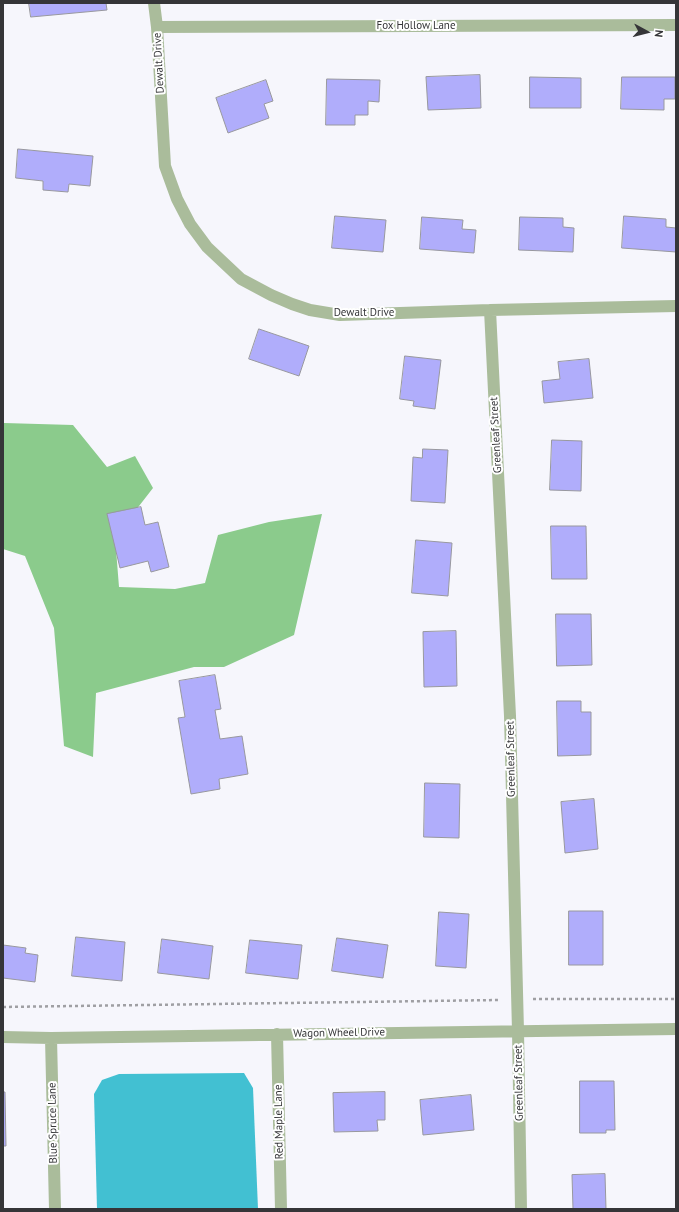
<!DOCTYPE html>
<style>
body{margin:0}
#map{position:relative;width:679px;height:1212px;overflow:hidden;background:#f6f6fc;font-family:"PT Sans",sans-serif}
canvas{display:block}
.frame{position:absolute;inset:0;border:4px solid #353538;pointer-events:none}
.north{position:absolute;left:627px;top:12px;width:40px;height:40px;-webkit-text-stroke:3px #fff;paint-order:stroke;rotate:97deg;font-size:11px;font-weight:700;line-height:16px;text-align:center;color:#353538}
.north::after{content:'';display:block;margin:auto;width:14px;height:18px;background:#353538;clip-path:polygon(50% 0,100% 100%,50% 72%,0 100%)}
</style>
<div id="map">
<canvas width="679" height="1212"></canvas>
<div class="frame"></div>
<div class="north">N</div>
</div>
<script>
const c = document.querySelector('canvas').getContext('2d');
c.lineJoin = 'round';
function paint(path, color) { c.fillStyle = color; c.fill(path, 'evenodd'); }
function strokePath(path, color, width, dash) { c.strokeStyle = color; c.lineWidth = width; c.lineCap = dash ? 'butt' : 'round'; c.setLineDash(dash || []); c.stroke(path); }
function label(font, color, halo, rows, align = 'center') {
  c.font = font + ' "PT Sans",sans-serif'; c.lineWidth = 4; c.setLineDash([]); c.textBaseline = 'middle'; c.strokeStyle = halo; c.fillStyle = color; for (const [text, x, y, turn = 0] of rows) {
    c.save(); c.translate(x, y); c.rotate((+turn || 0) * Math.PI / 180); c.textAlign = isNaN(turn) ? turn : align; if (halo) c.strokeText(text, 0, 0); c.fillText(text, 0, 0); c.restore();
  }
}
paint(new Path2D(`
 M4 423 73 425 107 467 135 456 153 488 115 537 119 587 175 589 205 583 218 535 269 522 322 514 294 635 224 667H194L96 693 93 757 64 746 54 628 25 556 3 549V424Z`), '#8bcb8c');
paint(new Path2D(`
 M244 1073 253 1088 258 1209H97L94 1094 102 1080 119 1074Z`), '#42c0d2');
const building = new Path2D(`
 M29 3H106L107 10 31 17Z
 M480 75 481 108 428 110 426 77Z
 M530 77 581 78V108H530Z
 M622 77H675V99H664V110L621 109Z
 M327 79 380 80 379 102 368 101V115H355V125H326Z
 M266 80 273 101 264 104 269 118 228 133 216 98Z
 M18 149 93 156 90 186 69 184 68 192 43 190V181L16 178Z
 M335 216 386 220 383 252 332 248Z
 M624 216 666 219V227L676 228V252L622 248Z
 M422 217 463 220 462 229 476 230 474 253 420 249Z
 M520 217 563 218V227L574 228 573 252 519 250Z
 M259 329 309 346 299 376 249 359Z
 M405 356 441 360 435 409 413 406 414 401 400 399Z
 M589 359 593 398 544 403 542 381 560 379 558 362Z
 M552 440 582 441 581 491 550 490Z
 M423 449 448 450 445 503 411 501 413 457 422 458Z
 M141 507 145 525 158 522 169 567 151 572 148 561 120 568 107 514Z
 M551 526H586L587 579H552Z
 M416 540 452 543 448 596 412 593Z
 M556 614H591L592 665 557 666Z
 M456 631 457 686 424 687 423 632Z
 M215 675 221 709 215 710 220 739 242 736 248 774 219 779 220 789 191 794 178 718 185 717 179 681Z
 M557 701H581V712H591V755L558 756Z
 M425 783 460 784 459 838 424 837Z
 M594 799 598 849 565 853 561 802Z
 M569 911H603V965H569Z
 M439 912 469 914 466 968 436 966Z
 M76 937 125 942 122 981 72 976Z
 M337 938 388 945 383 978 332 971Z
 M162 939 213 946 209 979 158 973Z
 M250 940 302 945 298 979 246 973Z
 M3 945 26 948 25 953 38 955 35 982 3 978Z
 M580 1081H614L615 1130H606V1133H580Z
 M3 1092H5L6 1146H3Z
 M385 1092V1120H377L378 1131 334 1132 333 1093Z
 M471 1095 474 1130 423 1135 420 1100Z
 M605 1174 606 1209H573L572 1175Z`);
paint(building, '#b0adfb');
strokePath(building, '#98989e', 1);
strokePath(new Path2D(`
 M533 999H676
 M3 1007 500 1000`), '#9f9fa3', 2.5, [3, 3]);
strokePath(new Path2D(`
 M154 3 157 27 165 166 177 199 190 224 207 247 241 279 271 295 292 304 310 310 340 315 490 310 676 306
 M157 27 676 25
 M490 310 510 716 518 1031 521 1209
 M277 1034 281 1209
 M3 1037 51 1038 676 1029
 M51 1038 55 1209`), '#aabc9b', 12);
label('11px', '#353538', '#fff', [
 ["Fox Hollow Lane",416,26],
 ["Dewalt Drive",159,63,-93],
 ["Dewalt Drive",364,313],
 ["Greenleaf Street",496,435,-93],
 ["Greenleaf Street",511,759,-91],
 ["Wagon Wheel Drive",339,1033,-1],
 ["Greenleaf Street",519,1083,-91],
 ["Red Maple Lane",279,1122,-91],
 ["Blue Spruce Lane",53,1123,-91]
]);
</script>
